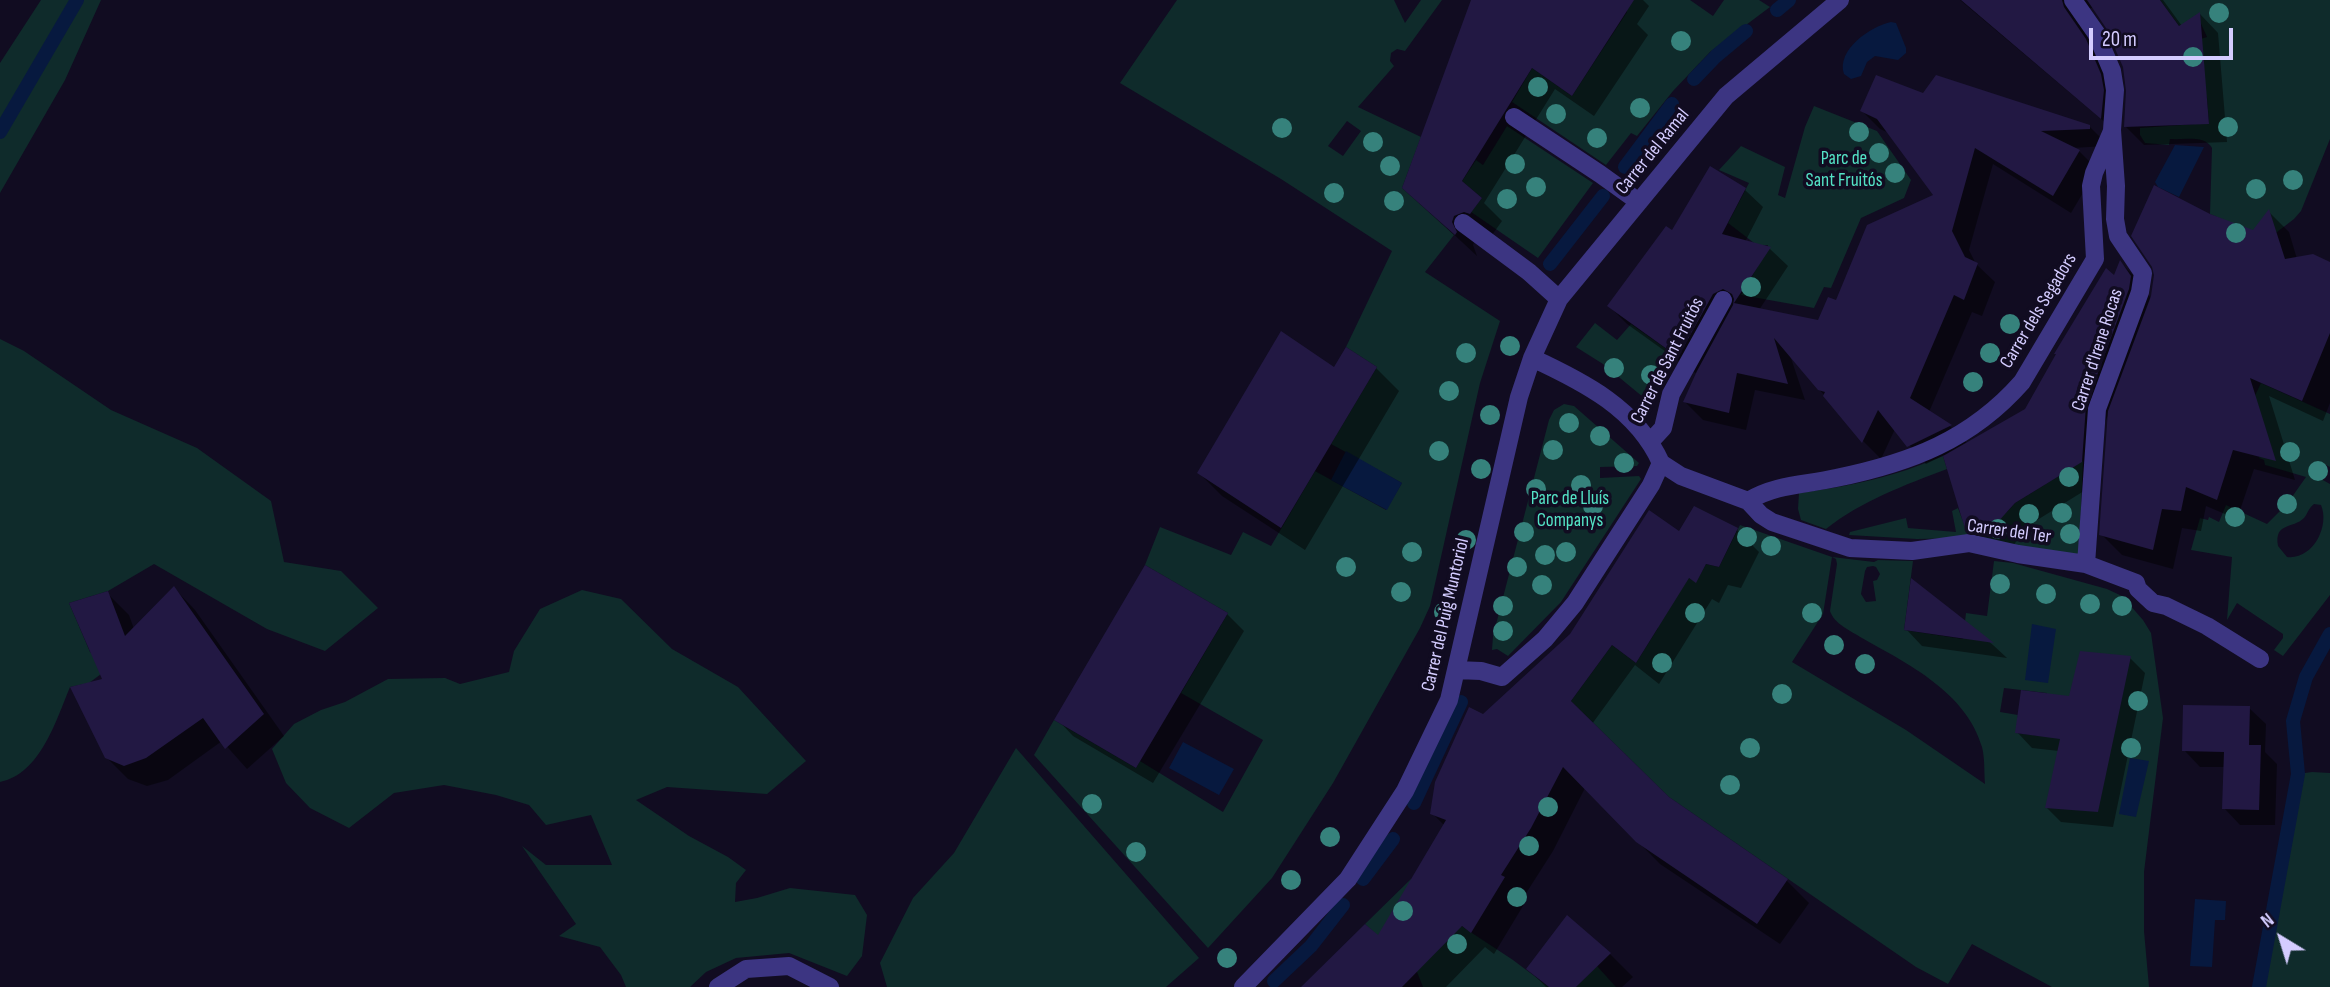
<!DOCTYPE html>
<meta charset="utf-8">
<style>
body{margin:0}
#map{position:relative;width:2330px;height:987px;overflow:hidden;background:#110c21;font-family:"Sofia Sans Condensed",sans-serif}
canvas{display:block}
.north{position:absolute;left:2246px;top:903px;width:70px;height:70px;-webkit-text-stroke:5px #110c21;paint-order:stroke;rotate:322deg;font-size:19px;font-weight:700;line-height:28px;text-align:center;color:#d4ccff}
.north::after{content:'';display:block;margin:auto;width:24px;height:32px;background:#d4ccff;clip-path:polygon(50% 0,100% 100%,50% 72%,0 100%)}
.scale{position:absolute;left:2089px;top:28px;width:144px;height:32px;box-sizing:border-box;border:4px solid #d4ccff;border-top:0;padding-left:9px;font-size:21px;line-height:24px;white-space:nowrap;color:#d4ccff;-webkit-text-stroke:5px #110c21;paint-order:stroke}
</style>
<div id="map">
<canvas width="2330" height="987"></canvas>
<div class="north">N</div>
<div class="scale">20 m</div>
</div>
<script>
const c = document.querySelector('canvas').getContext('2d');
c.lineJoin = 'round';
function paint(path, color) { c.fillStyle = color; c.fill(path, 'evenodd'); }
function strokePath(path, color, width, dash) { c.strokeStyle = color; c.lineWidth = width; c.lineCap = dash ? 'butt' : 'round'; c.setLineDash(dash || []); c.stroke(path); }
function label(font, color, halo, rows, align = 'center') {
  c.font = font + ' "Sofia Sans Condensed",sans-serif'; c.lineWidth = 7; c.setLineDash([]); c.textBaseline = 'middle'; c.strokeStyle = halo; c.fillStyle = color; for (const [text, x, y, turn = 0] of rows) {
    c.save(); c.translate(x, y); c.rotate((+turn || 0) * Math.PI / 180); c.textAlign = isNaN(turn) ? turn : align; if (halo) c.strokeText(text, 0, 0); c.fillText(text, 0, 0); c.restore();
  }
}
paint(new Path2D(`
 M41 0H101L65 80 0 193V63Z
 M1177 0H1394L1405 23 1421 0H1442L1405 51 1397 49 1391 53 1390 61 1394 66 1358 107 1421 137 1402 188 1454 235 1425 272 1500 321 1480 383 1430 606 1420 628 1333 783 1272 878 1208 948 1034 755 1054 720 1136 768 1140 761 1223 812 1263 740 1181 693 1228 613 1145 565 1160 527 1231 555 1243 532 1271 546 1315 471 1386 510 1402 483 1331 444 1377 367 1346 347 1392 251 1281 179 1120 83ZM1347 121 1361 131 1343 156 1328 146Z
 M1617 0H1690L1713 16 1724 0H1759L1770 7 1710 52 1673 91 1637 136 1631 133 1606 165 1512 102 1532 68 1572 96 1627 12Z
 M2160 0H2330V139L2301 211 2294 219 2268 239 2210 214 2212 148C2205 135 2184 140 2170 139L2169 145 2145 143 2140 135V128L2209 123 2207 98 2183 44 2207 37 2197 15 2180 27Z
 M1814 106 1877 131 1911 180 1904 198 1861 218 1831 288 1824 287 1814 308 1741 295 1762 259 1768 245 1758 246 1728 223 1749 183 1719 170 1741 146 1785 167 1778 195 1785 198 1805 127Z
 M1507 126 1593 183 1538 258 1471 212 1482 198 1462 181 1476 160 1483 165Z
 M1595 323 1617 340 1631 324 1678 357 1653 399 1649 402 1603 364 1576 347Z
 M0 339 24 351 111 410 197 448 271 501 284 562 341 571 378 608 325 651 267 629 154 564 108 591 69 603 90 652 109 668 89 683 70 687C56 721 40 774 0 782Z
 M2261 383 2330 414V467L2320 462 2312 474 2330 484V595L2283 656 2274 650 2283 638V634L2237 603 2227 620 2232 557 2191 550 2200 518 2208 520 2209 517 2219 522 2226 505 2267 524 2287 504 2306 477 2265 465 2264 460 2259 458 2261 452 2234 439ZM2314 504 2321 505C2330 526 2313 560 2287 557L2278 546C2274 522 2293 529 2304 518 2308 513 2308 509 2314 504Z
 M1564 404 1574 406 1639 463 1637 466 1600 467V478L1639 476 1641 479 1561 602 1508 656 1497 649 1492 650 1493 636 1549 420 1554 410Z
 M1943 456 1947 469C1905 485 1861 501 1826 529L1801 520 1798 509 1799 493C1852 486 1894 477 1943 456Z
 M2083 461 2079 555 1964 538 1917 539 1849 535 1850 532 1906 518 1908 528 1956 532 1952 511 1958 508 1968 535 2007 512 2015 503Z
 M1740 525 1832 557 1874 562 1878 560 1913 561 1904 630 1963 639 1966 613 1987 616 1994 561 2013 563 2107 589 2122 596 2143 620 2151 633 2163 718 2144 872V931L2149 987H2052L1972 944 1948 984 1916 967 1669 797 1571 701 1612 645 1636 663 1658 628 1652 621 1682 574 1696 582 1706 564 1719 567ZM1832 557 1836 559 1837 564 1830 611C1834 624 1851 631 1862 638 1908 664 1966 692 1982 747 1985 759 1984 772 1985 784L1906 730 1792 662 1823 614ZM1873 566 1876 567 1880 574 1877 580 1873 581 1876 601 1866 602 1861 594 1865 571 1867 567ZM2004 688 2047 693 2041 736 2016 733 2018 715 2000 712Z
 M582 590 621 599 672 649 738 687 806 761 767 794 667 787 636 800 689 836 728 857 746 870 736 883 735 902 757 898 790 888 855 895 867 915 862 956 847 976 789 953 736 958 706 972 690 987H626L621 975 600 947 559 936 576 924 522 846 546 865H612L591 815 546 825 529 805 496 795 444 785 394 793 349 828 310 808 286 783 272 749 294 724 321 710 345 702 388 679 445 678 460 684 509 672 514 651 540 609Z
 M1016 748 1199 958 1166 987H887L880 963 913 898 954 853Z
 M2312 772 2330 773V987H2259L2298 774Z
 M1411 879 1425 887 1419 898 1513 960 1549 987H1423L1417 972 1365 924Z
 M1597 966 1616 987H1576Z`), '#0f2b2b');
paint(new Path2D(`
 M1891 22 1896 23 1906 48V53L1898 60 1875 56 1867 62 1861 76 1851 79 1844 74C1836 50 1871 26 1891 22Z
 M2175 145 2204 147 2179 197 2158 187 2155 182Z
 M1346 451 1402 483 1387 510 1331 480Z
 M2032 624 2056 629 2048 683 2025 680Z
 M1183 742 1234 769 1219 795 1169 768Z
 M2130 758 2149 761 2136 817 2119 814Z
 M2195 899 2226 901 2225 920H2215L2212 967 2190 966Z`), '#07193f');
paint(new Path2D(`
 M1473 0H1643L1649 6 1637 24 1648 35 1594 116 1555 89 1484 203 1502 221 1492 235 1476 237 1473 245 1477 256 1404 188Z
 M1960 0H2163L2182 26 2200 14 2218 33 2227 142 2144 145 2125 126 2128 90 2124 66 2107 26 2094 8H2086L2104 59 2120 135Z
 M1924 95 2089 126 2107 144V146L2072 148 2079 151 2097 169 2071 213 1993 164 1969 250 1976 264 1995 282 1982 316 1972 312 1929 412 1951 427 1968 444 2027 410 2115 277 2121 263 2139 281 2152 300 2209 216 2254 232 2269 212 2289 232 2297 259 2330 264V403L2323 421 2269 396 2295 480 2254 469 2237 519 2206 506 2201 531 2182 528 2173 569 2122 555 2101 534 2109 413 2104 425 2100 481 2034 522 2006 553 1987 550 1967 531 1944 455 1926 464 1895 429 1881 459 1864 442 1790 355 1805 400 1755 390 1746 430 1703 420 1685 402 1697 374 1627 324 1609 306 1673 232 1745 190 1763 207 1745 242 1770 249 1788 266 1759 310 1819 322 1936 196 1889 133 1880 129 1862 111Z
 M1376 368 1399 391 1305 550 1222 496 1199 473 1334 369Z
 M1737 530 1759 552 1741 588 1728 585 1719 603 1712 599 1659 684 1635 665 1592 724 1668 798 1787 881 1809 903 1780 944 1660 864 1585 788 1553 851 1523 898 1526 901 1494 954 1485 947 1446 987H1303L1378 938 1444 825 1432 813 1483 716 1679 534Z
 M1146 568 1227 614 1244 631 1153 783 1073 736 1057 719Z
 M1912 581 1993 645 2007 658 1922 646 1906 629Z
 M174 588 195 610 284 736 247 769 222 741 168 780 147 786 128 779 106 757 105 680 107 593 129 615 134 629Z
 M2130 658 2145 673 2113 827 2061 822 2046 807 2059 751 2032 748 2017 732Z
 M2249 708 2266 724 2265 752 2277 764 2275 825H2240L2224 808 2225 767H2200L2184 750Z
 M1610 954 1633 977 1622 987H1546L1528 969Z`), '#0007');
strokePath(new Path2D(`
 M1777 10 1789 0
 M1694 79 1716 56 1746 31
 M0 132 77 0
 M1625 167 1672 104
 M1550 264 1603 196
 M1414 803 1461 702
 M1363 879 1393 839
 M1274 981 1311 946 1343 905
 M2259 987 2298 774 2293 721 2306 677 2330 634`), '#07193f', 14);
paint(new Path2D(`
 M1471 0H1634L1572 96 1532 68 1462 181 1482 198 1470 214 1464 212 1454 216 1452 222 1457 232 1455 235 1402 188Z
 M1961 0H2062L2064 7 2086 39 2101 74 2104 90 2101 119Z
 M2087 0H2160L2179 26 2200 12 2209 124 2124 127 2126 91 2123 67 2106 28Z
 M1876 75 1923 93 1936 75 2090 125V129L2041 131 2080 150 2053 196 1975 148 1952 231 1965 257 1978 263 1964 300 1954 295 1910 398 1952 425 1907 447 1878 410 1862 443 1823 396 1825 392 1818 390 1774 338 1788 384 1737 373 1729 413 1683 402 1697 371 1733 305 1734 299 1732 294 1723 289 1713 294 1678 357 1607 306 1666 226 1672 230 1710 166 1746 188 1722 234 1771 247 1734 303 1818 320 1828 297 1836 300 1867 225 1933 195 1877 119 1860 111Z
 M2154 185 2210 214 2253 230 2269 209 2285 259 2313 254 2330 262V333L2302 401 2250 378 2276 461 2233 450 2217 500 2186 487 2181 511 2162 509 2153 550 2099 535 2108 411 2151 296 2154 275 2152 267 2131 236Z
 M2120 260 2131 276 2129 289 2086 405 2082 462 2015 503 1986 535 1966 532 1943 456 2025 409 2056 354H2054L2106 268 2114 275Z
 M1281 331 1334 367 1346 347 1377 367 1281 528 1197 473Z
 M1694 506 1738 528 1719 567 1706 564 1696 583 1689 578 1636 663 1612 645 1571 701 1669 797 1788 879 1757 924 1636 842 1563 767 1531 828 1501 875 1505 877 1471 933 1462 926 1402 987H1301L1365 924 1378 935 1446 820 1430 814 1435 782 1469 707 1483 714 1570 634 1649 510 1679 531Z
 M1145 565 1228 613 1136 768 1054 720Z
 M1911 578 1994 643 1904 630Z
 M174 586 264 714 225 749 203 718 146 758 124 766 105 758 70 687 102 679 69 603 108 591 125 636Z
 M2080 651 2131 656 2098 812 2045 808 2060 739 2015 733 2021 690 2069 696Z
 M2183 705 2250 706 2249 745H2261L2259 810 2222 809 2224 752 2182 751Z
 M1567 915 1611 953 1576 987H1549L1526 969Z`), '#221843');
strokePath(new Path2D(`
 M2073 0 2096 33 2112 71 2115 90 2112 130 2116 186 2115 219 2118 236 2143 273 2140 292 2097 409 2086 564
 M1514 117 1600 174 1639 202
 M1463 223 1529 272 1559 299
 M1650 442 1663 428 1671 394 1723 300
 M1661 463 1681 476 1748 501 1761 515 1772 522 1850 548 1912 551 1969 543 2018 554 2086 564 2136 583 2138 589 2153 603 2166 606 2207 626 2260 659
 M1748 501C1776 484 1805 485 1836 478 1910 463 1971 440 2022 382L2095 259 2091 186 2094 173 2112 131
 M1456 670 1481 671 1502 677 1545 639 1575 603 1651 485 1661 463C1637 409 1584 382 1532 358
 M718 987 746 969 789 966 830 987
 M1243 987 1348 879 1405 791 1449 700 1519 397 1532 358 1559 299 1726 96 1840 0`), '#3c3582', 18);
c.fillStyle = '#36827c';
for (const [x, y] of [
 [2219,13],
 [1681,41],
 [2193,57],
 [1538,87],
 [1640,108],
 [1556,114],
 [2228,127],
 [1282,128],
 [1859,132],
 [1597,138],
 [1373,142],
 [1879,153],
 [1515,164],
 [1390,166],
 [1895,173],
 [2293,180],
 [1536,187],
 [2256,189],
 [1334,193],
 [1507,199],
 [1394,201],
 [2236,233],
 [1751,287],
 [2010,324],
 [1510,346],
 [1466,353],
 [1990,353],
 [1614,368],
 [1651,375],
 [1973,382],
 [1449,391],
 [1490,415],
 [1569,423],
 [1600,436],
 [1553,450],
 [1439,451],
 [2290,452],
 [1624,463],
 [1481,469],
 [2318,471],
 [2069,477],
 [1581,485],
 [1536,489],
 [2287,504],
 [1593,506],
 [2062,513],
 [2029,514],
 [2235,517],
 [1998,529],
 [1524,532],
 [2070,534],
 [1747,537],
 [1466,540],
 [1771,546],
 [1412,552],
 [1566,552],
 [1545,555],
 [1346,567],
 [1517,567],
 [2000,584],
 [1542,585],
 [1401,592],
 [2046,594],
 [2090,604],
 [1503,606],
 [2122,606],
 [1444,612],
 [1695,613],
 [1812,613],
 [1503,631],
 [1834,645],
 [1662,663],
 [1865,664],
 [1782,694],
 [2138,701],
 [1750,748],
 [2131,748],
 [1730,785],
 [1092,804],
 [1548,807],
 [1330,837],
 [1529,846],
 [1136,852],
 [1291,880],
 [1517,897],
 [1403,911],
 [1457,944],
 [1227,958]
]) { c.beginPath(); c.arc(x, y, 10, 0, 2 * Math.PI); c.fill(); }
label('19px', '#d4ccff', '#110c21', [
 ["Carrer del Ramal",1653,152,-51],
 ["Carrer dels Segadors",2039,311,-59],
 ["Carrer d'Irene Rocas",2098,350,-72],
 ["Carrer de Sant Fruitós",1668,361,-63],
 ["Carrer del Ter",2009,532,8],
 ["Carrer del Puig Muntoriol",1446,615,-77]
]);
label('19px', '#54e3c6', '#110c21', [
 ["Parc de",1844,159],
 ["Sant Fruitós",1844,181],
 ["Parc de Lluís",1570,499],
 ["Companys",1570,521]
]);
</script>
